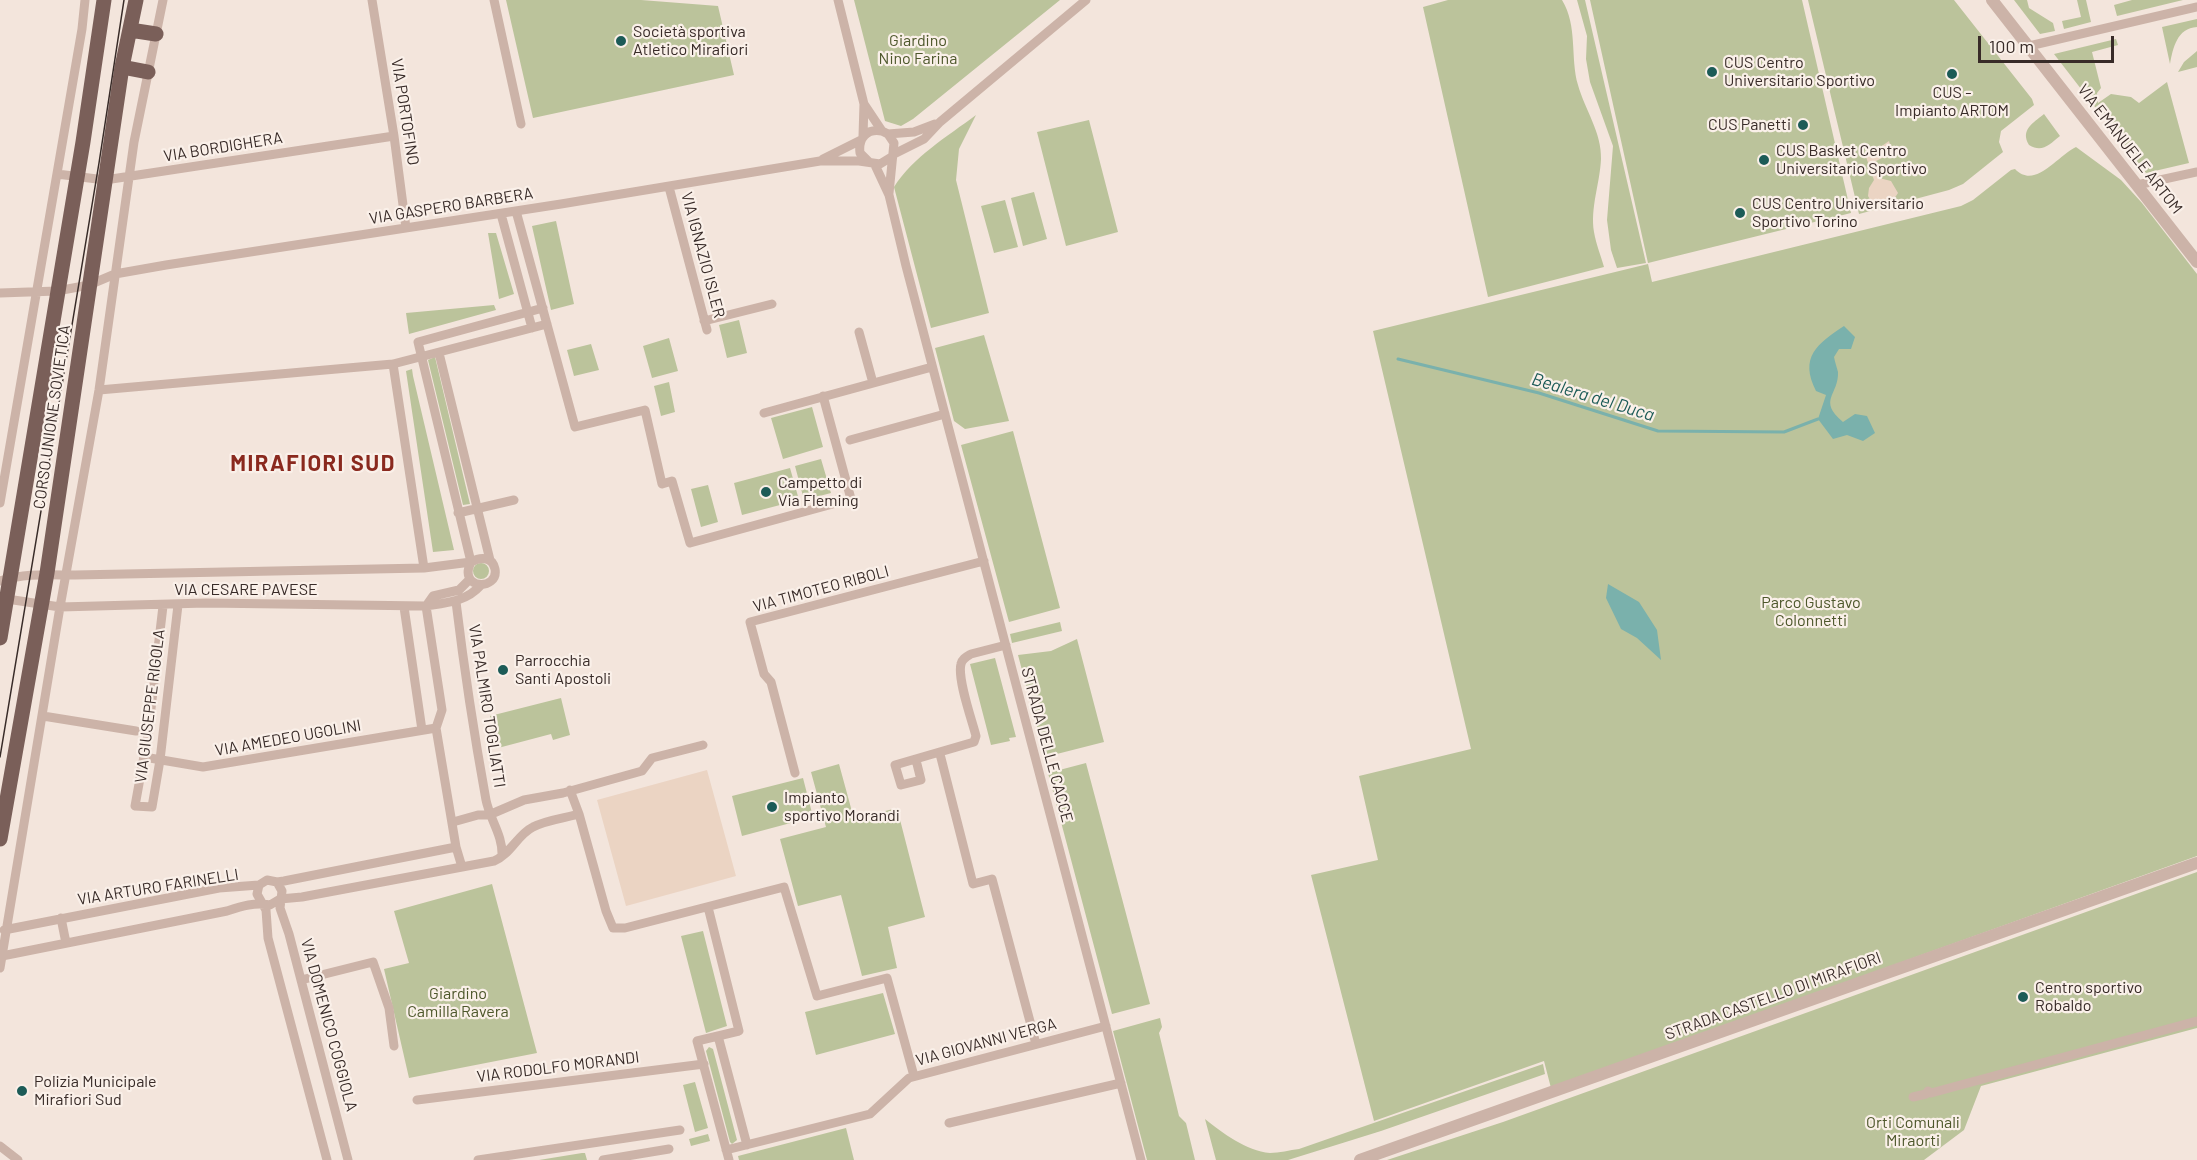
<!DOCTYPE html>
<meta charset="utf-8">
<style>
body{margin:0}
#map{position:relative;width:2197px;height:1160px;overflow:hidden;background:#f3e5dc;font-family:Barlow,sans-serif}
canvas{display:block}
.scale{position:absolute;left:1978px;top:36px;width:136px;height:27px;box-sizing:border-box;border:3px solid #382b28;border-top:0;padding-left:8px;font-size:18px;line-height:21px;white-space:nowrap;color:#382b28;-webkit-text-stroke:4px #faf0e9;paint-order:stroke}
</style>
<div id="map">
<canvas width="2197" height="1160"></canvas>
<div class="scale">100 m</div>
</div>
<script>
const c = document.querySelector('canvas').getContext('2d');
c.lineJoin = 'round';
function paint(path, color) { c.fillStyle = color; c.fill(path, 'evenodd'); }
function strokePath(path, color, width, dash) { c.strokeStyle = color; c.lineWidth = width; c.lineCap = dash ? 'butt' : 'round'; c.setLineDash(dash || []); c.stroke(path); }
function label(font, color, halo, rows, align = 'center') {
  c.font = font + ' Barlow,sans-serif'; c.lineWidth = 4.5; c.setLineDash([]); c.textBaseline = 'middle'; c.strokeStyle = halo; c.fillStyle = color; for (const [text, x, y, turn = 0] of rows) {
    c.save(); c.translate(x, y); c.rotate((+turn || 0) * Math.PI / 180); c.textAlign = isNaN(turn) ? turn : align; if (halo) c.strokeText(text, 0, 0); c.fillText(text, 0, 0); c.restore();
  }
}
paint(new Path2D(`
 M506 0H641L718 6 734 75 533 118Z
 M854 0H1060L913 119 901 126 885 121Z
 M1448 0H1562C1578 26 1570 58 1578 85 1585 110 1602 133 1601 159 1600 183 1590 208 1594 232 1596 244 1601 256 1604 267L1488 297 1423 7Z
 M1577 0H1585L1646 263 1617 268 1611 250 1607 220 1613 146 1590 82 1586 59 1587 36Z
 M1590 0H1802L1851 213 1648 263Z
 M1808 0H1954L2032 99 2034 105 2001 131 1999 142 2003 152 1963 184 1949 190 1859 214Z
 M2014 0H2027L2029 8 2053 23 2055 31 2040 34Z
 M2077 0H2086L2091 22 2064 29 2062 21 2081 17Z
 M2132 0H2183L2117 16 2114 5Z
 M2197 19V27C2177 28 2173 48 2170 64L2162 27Z
 M2116 39 2118 45 2092 52 2101 88 2097 93 2098 103 2111 94 2131 97 2139 103 2167 82 2189 163 2146 173 2054 54Z
 M2197 51V67L2178 72 2184 62Z
 M2044 114 2060 136C2049 145 2042 153 2029 145 2020 130 2033 123 2044 114Z
 M976 115 959 149 956 180 989 313 931 328 894 187C913 157 948 136 976 115Z
 M1089 120 1118 232 1066 246 1037 132Z
 M2076 147 2121 180 2142 203 2197 274V856L1551 1088 1544 1061 1374 1121 1311 875 1378 860 1359 776 1471 749 1373 331 1648 264 1652 282 1961 206 1973 200 2011 170 2015 169C2035 190 2057 156 2076 147Z
 M1034 192 1047 239 1023 246 1011 198Z
 M1005 200 1018 247 994 253 981 206Z
 M556 221 574 304 551 310 532 226Z
 M488 233H496L514 294 499 299Z
 M494 305 496 310 409 334 406 313Z
 M739 320 747 353 727 358 719 325Z
 M984 335 1009 421 965 429 954 421 935 348Z
 M669 338 678 371 652 378 643 346Z
 M591 344 599 370 574 376 567 350Z
 M435 357 470 504 463 505 428 360Z
 M412 369 413 376 454 550 433 552 406 371Z
 M669 382 675 412 661 416 654 386Z
 M812 407 823 447 783 459 771 418Z
 M1013 431 1060 608 1009 622 961 445Z
 M821 459 831 493 804 500 795 466Z
 M790 468 799 500 742 515 734 483Z
 M708 485 718 522 701 527 691 489Z
 M473 571a8 8 0 1 1 16 0a8 8 0 1 1-16 0Z
 M1060 622 1062 631 1012 643 1010 634Z
 M1077 639 1104 742 1045 757 1018 655 1051 651Z
 M995 658 1016 737 1009 738 1010 741 991 745 970 664Z
 M561 698 570 735 553 740 551 734 498 748 490 716Z
 M1086 763 1150 1004 1112 1014 1048 773Z
 M839 764 854 819 897 808 925 917 888 927 897 968 862 976 841 895 798 906 780 839 826 827 811 772Z
 M803 778 813 817 742 836 732 796Z
 M2197 872V1028L1981 1086 1964 1130 1924 1160H1387L1503 1122Z
 M492 884 537 1053 409 1078 384 969 409 963 394 911Z
 M703 931 727 1026 706 1033 681 936Z
 M883 993 895 1034 816 1055 805 1012Z
 M1160 1018 1162 1027 1159 1033 1179 1116 1186 1123 1195 1160H1147L1113 1031Z
 M709 1047 713 1049 737 1140 732 1144 730 1142 706 1051Z
 M1543 1064 1545 1074 1381 1131 1288 1160H1216L1205 1119C1223 1133 1246 1151 1270 1153 1279 1153 1290 1150 1299 1149Z
 M695 1082 708 1128 695 1132 683 1085Z
 M846 1128 854 1160H739L738 1156Z
 M708 1134 710 1141 691 1146 689 1139Z
 M585 1153 587 1160H539L582 1153Z`), '#bbc39b');
paint(new Path2D(`
 M1889 141 1892 153 1872 163 1879 178 1891 181 1898 193 1890 205 1880 207 1872 203 1868 196 1869 188 1874 180 1866 157Z
 M707 770 736 876 626 906 597 800Z`), '#ebd4c3');
paint(new Path2D(`
 M1844 326 1855 337 1851 349H1839L1834 357C1835 362 1837 368 1838 372 1839 395 1817 400 1843 422L1855 414 1867 416 1875 433 1863 441 1847 435 1833 439 1818 419 1826 395 1816 391C1799 357 1817 344 1844 326Z
 M1608 584 1639 602 1657 630 1661 660 1637 638 1621 629 1606 598Z`), '#7ab1ac');
strokePath(new Path2D(`
 M1398 359 1539 393 1658 431 1784 432 1818 419`), '#7ab1ac', 3);
strokePath(new Path2D(`
 M372 0 394 136 406 228
 M494 0 521 124
 M838 0 864 104 863 136
 M2029 46 2197 7
 M864 104 882 131 888 134 894 143 889 193
 M888 134 914 132 935 124
 M894 154 924 139 940 122 1086 0
 M823 159 861 140
 M869 162 860 153C858 138 867 128 882 131
 M875 165 889 195 906 266 1141 1160
 M57 174 105 180 394 136
 M2137 185 2197 172
 M669 187 707 330
 M516 211 575 427 645 410 662 484 672 481 690 543 851 499 823 396
 M501 214 532 328
 M0 293 57 291 89 285 115 274 166 265 561 204 820 161H859L880 164 893 156
 M704 321 772 304
 M859 332 873 383
 M439 353 490 560
 M393 364 424 568
 M99 390 393 364 547 324
 M764 413 932 367
 M850 440 945 414
 M0 503 82 29 85 0
 M458 513 514 500
 M471 562 418 342 543 308
 M0 581C26 573 48 575 75 575L424 568 471 562C480 557 492 556 495 569 499 591 457 590 471 562
 M7 599 60 607 206 603 426 606C446 603 466 602 481 585
 M456 602C464 668 474 734 486 800 490 820 503 835 502 856
 M163 606 148 734 135 806 152 807 160 760 178 605
 M404 607 422 730
 M43 716 136 731
 M940 754 973 884 992 879 1036 1044
 M144 757 203 767 436 728
 M916 760 921 780 901 785 895 765 974 742 976 736C972 720 957 679 961 664 962 659 966 657 971 654L1006 645
 M795 773 771 682 764 674 750 622 984 561
 M570 790 579 814 606 911 613 928H625L784 887 817 996 887 978 914 1076
 M453 822 478 815H489L524 800 563 793 642 771 652 758 703 745
 M462 867 456 847 436 728 442 710 426 606 433 596 459 590 470 579
 M277 882 282 891 280 908 289 934 348 1160
 M259 885 257 894 266 910 268 938 327 1160
 M708 907 739 1031 697 1041 729 1160
 M61 918 66 943
 M4 930 219 888 259 885 267 880 277 882 284 881 456 847
 M0 955 2 956 227 911C242 906 255 902 270 905L280 899 302 897 494 861C511 854 517 835 533 827 546 820 565 818 579 814
 M0 968 60 607 99 390 134 142 163 0
 M301 980 373 962 389 1008 394 1046
 M718 1036 747 1145
 M1913 1097 1926 1094 1928 1091 1931 1093 2197 1021
 M417 1100 704 1064
 M949 1123 1121 1083
 M0 1146 18 1160
 M726 1150 870 1114 909 1078 1106 1026
 M478 1160 680 1130
 M603 1160 669 1149`), '#ccb3a8', 9);
strokePath(new Path2D(`
 M1992 0 2197 262
 M1360 1160 2197 863`), '#ccb3a8', 12);
strokePath(new Path2D(`
 M130 30 156 34
 M122 67 148 72
 M0 638 83 142 104 0
 M0 839 47 573 122 67 136 0`), '#7a5f59', 15);
strokePath(new Path2D(`
 M0 757 99 163 124 0`), '#382b28', 1.5);
for (const [x, y, r, color] of [
 [621,41,6,"#1c5b57"],
 [1712,72,6,"#1c5b57"],
 [1952,74,6,"#1c5b57"],
 [1803,125,6,"#1c5b57"],
 [1764,160,6,"#1c5b57"],
 [1740,213,6,"#1c5b57"],
 [766,492,6,"#1c5b57"],
 [503,670,6,"#1c5b57"],
 [772,807,6,"#1c5b57"],
 [2023,997,6,"#1c5b57"],
 [22,1091,6,"#1c5b57"]
]) { const dot = new Path2D(); dot.arc(x, y, r, 0, 2 * Math.PI); c.fillStyle = color; c.fill(dot); strokePath(dot, '#faf0e9', 2); }
label('16px', '#382b28', '#faf0e9', [
 ["Società sportiva",633,32],
 ["Atletico Mirafiori",633,50],
 ["CUS Centro",1724,63],
 ["Universitario Sportivo",1724,81],
 ["CUS -",1952,93,"center"],
 ["Impianto ARTOM",1952,111,"center"],
 ["CUS Panetti",1791,125,"right"],
 ["CUS Basket Centro",1776,151],
 ["Universitario Sportivo",1776,169],
 ["CUS Centro Universitario",1752,204],
 ["Sportivo Torino",1752,222],
 ["Campetto di",778,483],
 ["Via Fleming",778,501],
 ["Parrocchia",515,661],
 ["Santi Apostoli",515,679],
 ["Impianto",784,798],
 ["sportivo Morandi",784,816],
 ["Centro sportivo",2035,988],
 ["Robaldo",2035,1006],
 ["Polizia Municipale",34,1082],
 ["Mirafiori Sud",34,1100]
], 'left');
label('16px', '#4d572b', '#faf0e9', [
 ["Giardino",918,41],
 ["Nino Farina",918,59],
 ["Parco Gustavo",1811,603],
 ["Colonnetti",1811,621],
 ["Giardino",458,994],
 ["Camilla Ravera",458,1012],
 ["Orti Comunali",1913,1123],
 ["Miraorti",1913,1141]
]);
label('16px', '#382b28', '#faf0e9', [
 ["VIA PORTOFINO",405,112,81],
 ["VIA BORDIGHERA",223,147,-9],
 ["VIA EMANUELE ARTOM",2130,149,52],
 ["VIA GASPERO BARBERA",451,206,-9],
 ["VIA IGNAZIO ISLER",703,255,75],
 ["CORSO UNIONE SOVIETICA",52,417,-82],
 ["VIA TIMOTEO RIBOLI",821,589,-15],
 ["VIA CESARE PAVESE",246,590],
 ["VIA GIUSEPPE RIGOLA",150,706,-83],
 ["VIA PALMIRO TOGLIATTI",487,706,81],
 ["VIA AMEDEO UGOLINI",288,738,-10],
 ["STRADA DELLE CACCE",1047,745,75],
 ["VIA ARTURO FARINELLI",158,887,-9],
 ["STRADA CASTELLO DI MIRAFIORI",1773,996,-20],
 ["VIA DOMENICO COGGIOLA",329,1025,75],
 ["VIA GIOVANNI VERGA",986,1042,-15],
 ["VIA RODOLFO MORANDI",558,1067,-7]
]);
label('italic 18px', '#1c5b57', '#faf0e9', [
 ["Bealera del Duca",1593,397,17]
]);
c.letterSpacing = '1.5px';
label('bold 22px', '#8a291e', '#faf0e9', [
 ["MIRAFIORI SUD",313,464]
]);
c.letterSpacing = '0px';
</script>
